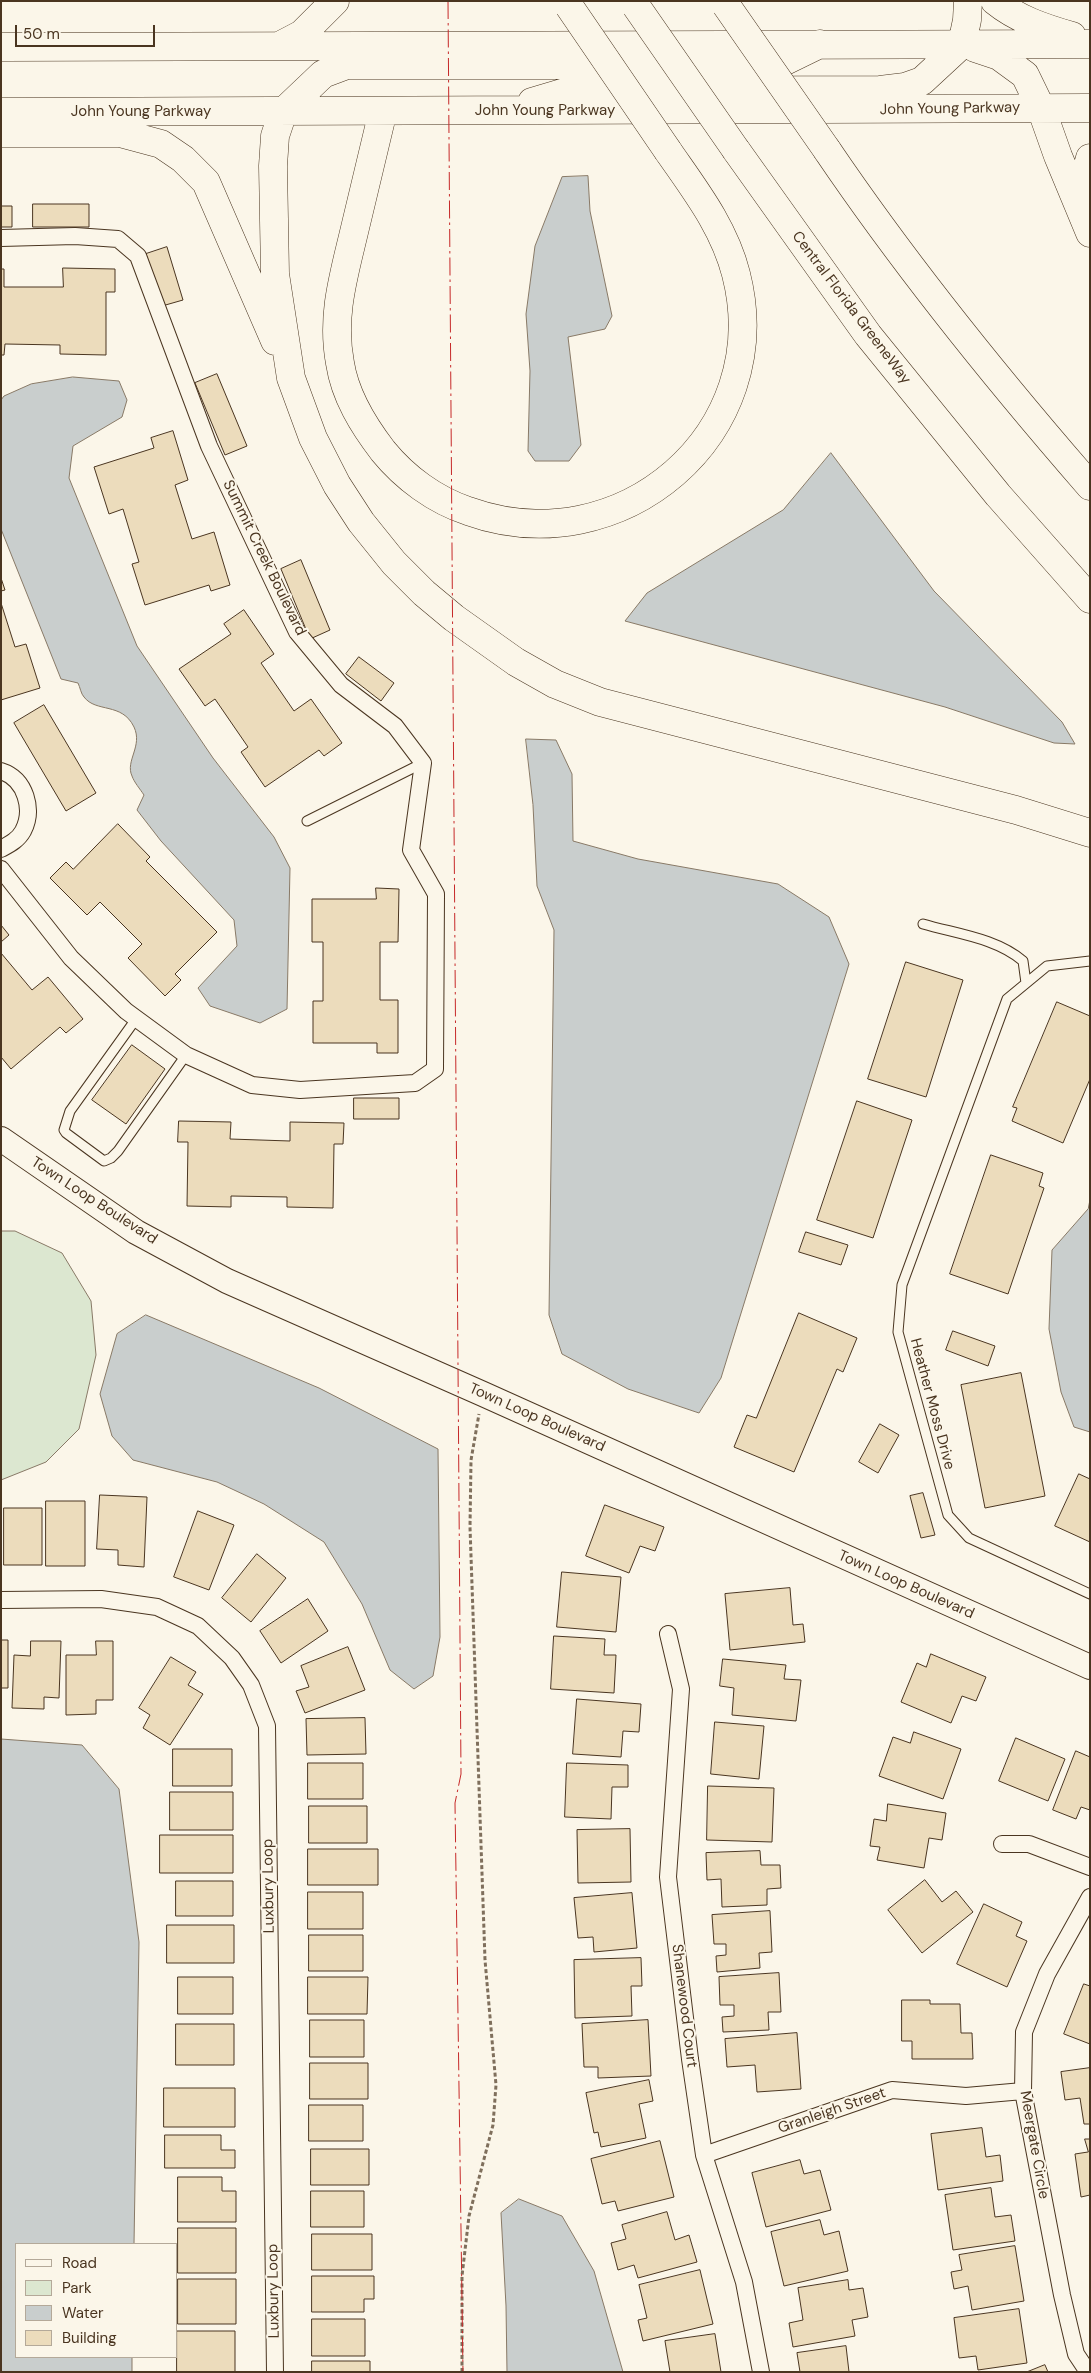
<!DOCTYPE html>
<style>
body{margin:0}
#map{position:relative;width:1091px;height:2373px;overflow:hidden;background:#fbf6e9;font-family:"DM Sans",sans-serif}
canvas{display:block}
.frame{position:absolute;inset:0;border:2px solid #4a3520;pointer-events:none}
.legend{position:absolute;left:15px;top:2243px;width:162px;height:115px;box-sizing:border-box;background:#fbf6e9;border:1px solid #b4a999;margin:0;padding:6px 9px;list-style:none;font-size:15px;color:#4a3520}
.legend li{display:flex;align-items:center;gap:10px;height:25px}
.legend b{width:25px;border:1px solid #b4a999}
.scale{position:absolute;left:15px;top:25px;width:140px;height:22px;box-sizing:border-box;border:2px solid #4a3520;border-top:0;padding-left:6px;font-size:15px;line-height:18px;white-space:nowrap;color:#4a3520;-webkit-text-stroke:4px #fbf6e9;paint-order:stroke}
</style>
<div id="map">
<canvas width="1091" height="2373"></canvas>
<div class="frame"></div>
<ul class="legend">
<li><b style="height:6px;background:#fbf6e9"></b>Road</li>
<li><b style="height:14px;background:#dce7d0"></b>Park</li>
<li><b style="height:14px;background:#c9cecd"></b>Water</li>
<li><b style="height:14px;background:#ecdcbc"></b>Building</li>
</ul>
<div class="scale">50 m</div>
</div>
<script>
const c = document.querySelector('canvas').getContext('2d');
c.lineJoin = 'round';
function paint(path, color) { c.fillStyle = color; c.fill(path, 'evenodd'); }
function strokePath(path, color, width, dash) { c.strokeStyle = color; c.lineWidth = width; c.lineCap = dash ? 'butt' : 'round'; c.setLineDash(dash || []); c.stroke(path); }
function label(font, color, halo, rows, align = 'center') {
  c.font = font + ' "DM Sans",sans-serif'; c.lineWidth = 4; c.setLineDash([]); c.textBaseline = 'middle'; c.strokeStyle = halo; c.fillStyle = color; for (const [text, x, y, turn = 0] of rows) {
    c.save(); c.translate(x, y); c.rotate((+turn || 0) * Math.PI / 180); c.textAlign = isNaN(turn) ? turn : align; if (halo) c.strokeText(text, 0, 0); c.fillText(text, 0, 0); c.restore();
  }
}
const green = new Path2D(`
 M1 1231H15L62 1253 91 1301 96 1355 79 1429 46 1462 1 1480Z`);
paint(green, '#dce7d0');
strokePath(green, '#887966', 1);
const water = new Path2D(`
 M588 176 590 211 612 316 605 329 568 337 581 445 569 461H535L528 451 530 371 526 314 535 246 562 177Z
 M73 377 119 381 127 400 122 417 73 446 69 478 137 646 213 758 274 837 290 868 287 1009 260 1023 210 1006 198 988 237 946 234 920 161 841 137 810 144 795C140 789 134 782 132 776 125 761 143 746 134 727 122 702 96 713 84 697 81 694 80 687 78 683L61 679 1 529V400L4 396 31 384Z
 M831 453 934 591 1062 722 1075 744 1054 743 945 707 625 621 647 593 783 510Z
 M526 739 556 740 572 774 573 841 638 859 778 884 829 917 849 964 721 1378 699 1413 628 1389 562 1354 549 1315 554 930 537 886 533 805Z
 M1090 1200V1432L1074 1427 1061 1392 1049 1329 1052 1250 1088 1209Z
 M146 1315 319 1388 438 1449 440 1637 433 1676 414 1689 390 1670 362 1604 324 1542 264 1504 217 1482 133 1460 112 1436 100 1394 117 1334Z
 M1 1739 82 1745 119 1789 139 1942 134 2244H16V2357H132V2372H1Z
 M519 2199 562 2216 594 2271 623 2372H507L506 2306 501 2213Z`);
paint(water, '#c9cecd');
strokePath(water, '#887966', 1);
const building = new Path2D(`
 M33 204H89V227H33Z
 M1 206H12V227H1Z
 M167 247 183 300 162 306 146 254Z
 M63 268 115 269V292H106V355L60 354V345L5 344 4 355H1V269H4V287H63Z
 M217 374 247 446 225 455 195 383Z
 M173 431 188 480 175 485 192 539 214 532 230 585 211 591 209 585 145 605 132 564 139 562 123 509 109 514 94 467 154 448 151 438Z
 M301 560 330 630 310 639 281 569Z
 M1 578 5 590 1 591Z
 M1 603 15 647 26 644 40 688 1 700Z
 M244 610 274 654 261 663 294 711 311 699 342 743 324 756 319 750 265 787 241 752 248 747 215 699 205 706 179 669 231 634 224 624Z
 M359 657 394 683 381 701 346 674Z
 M44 705 96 793 66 811 14 723Z
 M118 824 150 857 146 861 217 932 175 974 181 980 165 996 128 958 142 944 100 902 87 915 50 878 66 862 73 869Z
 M376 888 399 889 398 942H380V1000H398V1053H377V1043H313V1001H323V942H312V899H376Z
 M1 925 9 935 1 942Z
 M1 953 32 990 48 977 83 1019 66 1033 60 1027 11 1069 1 1057Z
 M906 962 963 980 926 1097 868 1079Z
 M1057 1002 1090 1016V1079L1063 1143 1012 1121 1017 1108 1013 1107Z
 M132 1045 165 1069 126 1124 92 1100Z
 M354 1098H399V1119H354Z
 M857 1101 912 1120 873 1238 817 1220Z
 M179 1121 231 1122 230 1139 290 1141V1122L344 1123 343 1144H334L333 1208 287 1207V1197L231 1196V1207L187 1206 188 1142H178Z
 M991 1155 1043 1173 1039 1186 1044 1188 1008 1294 950 1274Z
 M806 1232 848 1245 841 1265 799 1252Z
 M799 1313 857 1338 843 1372 837 1369 794 1472 734 1447 747 1415 756 1418Z
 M953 1331 995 1346 988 1366 946 1350Z
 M1021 1373 1045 1496 985 1508 961 1385Z
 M880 1424 899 1435 878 1473 859 1462Z
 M1079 1474 1090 1479V1542L1055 1526Z
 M923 1493 935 1535 921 1538 910 1496Z
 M100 1495 147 1497 144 1567 118 1565V1550L97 1549Z
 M46 1501H85V1566H46Z
 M605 1505 664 1527 655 1551 640 1546 629 1573 586 1556Z
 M4 1508H42V1565H4Z
 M198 1511 234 1525 209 1590 174 1577Z
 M257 1554 286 1578 251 1622 222 1598Z
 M562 1572 621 1577 616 1632 557 1627Z
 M790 1588 793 1625 803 1624 805 1642 730 1650 725 1594Z
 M308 1599 328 1631 281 1663 260 1631Z
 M554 1636 605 1639 604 1655H616L614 1693 551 1689Z
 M1 1640H8V1688H1Z
 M31 1641H61L59 1698 44 1697V1709L12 1708 14 1655 30 1656Z
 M96 1641H113V1700H96V1714L66 1715V1655H96Z
 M348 1647 365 1690 305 1713 296 1691 309 1687 301 1666Z
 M931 1654 986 1677 976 1701 962 1696 951 1723 901 1702 917 1663 926 1667Z
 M171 1657 196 1672 188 1685 203 1694 170 1745 143 1728 150 1715 139 1708Z
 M723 1659 786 1665 784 1679 801 1680 796 1721 732 1715 734 1688 720 1686Z
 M577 1699 641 1704 639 1732 623 1731 621 1757 573 1754Z
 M365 1718 366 1754 307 1755 306 1719Z
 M715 1722 764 1726 759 1779 711 1774Z
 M914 1732 961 1749 943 1799 879 1776 893 1737 910 1743Z
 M1016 1738 1065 1759 1048 1801 999 1781Z
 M173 1749H232V1786H173Z
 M1076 1751 1090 1757V1810L1081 1807 1076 1819 1053 1810Z
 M308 1763H363V1799H308Z
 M567 1763 628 1765V1787H612L611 1819 565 1817Z
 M708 1786 774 1788 772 1842 707 1840Z
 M170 1792H233V1830H170Z
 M888 1804 946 1813 942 1840 929 1838 924 1868 877 1860 880 1847 870 1846 874 1819 886 1821Z
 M309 1806H367V1843H309Z
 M630 1829 631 1882 578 1883 577 1830Z
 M160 1835H233V1873H160Z
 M308 1849H378V1885H308Z
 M760 1851 761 1865H780L781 1888 767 1889V1905L722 1907 721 1879 707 1880 706 1853Z
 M925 1880 942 1902 956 1891 973 1912 922 1953 888 1910Z
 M176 1881H233V1916H176Z
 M308 1892H363V1929H308Z
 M632 1893 637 1948 594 1952 593 1937 578 1938 574 1898Z
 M984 1904 1022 1922 1016 1936 1027 1941 1007 1987 957 1964Z
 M770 1911 772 1952 759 1953 760 1968 717 1972 716 1956 726 1955V1944H714L712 1915Z
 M167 1925H234V1963H167Z
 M309 1935H363V1971H309Z
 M641 1958 642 1986H631L632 2016 575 2018 574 1960Z
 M779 1973 781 2012H768L769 2030 723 2032 722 2017 734 2016V2005H720L719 1977Z
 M178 1977H233V2014H178Z
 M308 1977H368L367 2014H308Z
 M1084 1984 1090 1986V2044L1064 2034Z
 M902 2000H930V2004H960L961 2033H972L973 2059H912V2041H902Z
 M310 2020H364V2057H310Z
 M648 2020 651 2076 598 2078V2067H584L582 2024Z
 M176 2024H234V2065H176Z
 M797 2033 801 2089 757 2092 755 2065 727 2067 725 2039Z
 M310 2063H368V2099H310Z
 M1090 2068V2124H1084L1080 2098 1065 2100 1061 2072Z
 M649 2080 653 2101 639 2104 646 2138 601 2147 598 2132 594 2133 586 2093Z
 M164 2088H235V2127H164Z
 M309 2105H363V2141H309Z
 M982 2128 986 2157 1000 2155 1003 2181 938 2190 931 2134Z
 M165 2135H221V2150H235V2168H165Z
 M1085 2139H1090V2195L1081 2197 1075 2154 1088 2152Z
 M660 2141 674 2197 618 2211 615 2201 602 2204 591 2159Z
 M311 2149H369V2185H311Z
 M800 2160 804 2174 820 2170 831 2210 766 2227 752 2173Z
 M178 2177H222V2191H236V2222H178Z
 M991 2188 995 2217 1011 2215 1015 2241 953 2250 945 2195Z
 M311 2191H364V2227H311Z
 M667 2212 675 2240 689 2235 697 2262 638 2278 634 2265 618 2270 611 2243 626 2239 622 2225Z
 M820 2220 824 2235 839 2231 848 2271 784 2286 771 2232Z
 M178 2228H236V2273H178Z
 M312 2234H372V2270H312Z
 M1015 2246 1024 2301 972 2310 968 2286 954 2289 951 2272 962 2270 959 2255Z
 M700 2270 713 2324 643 2341 638 2320 647 2318 639 2285Z
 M312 2276H374V2299H364V2312H312Z
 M178 2279H236V2324H178Z
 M848 2280 849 2290 863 2288 868 2317 852 2320 855 2336 793 2347 789 2323 803 2320 798 2288Z
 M1019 2309 1027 2363 978 2370 976 2356 959 2358 954 2318Z
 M312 2319H365V2356H312Z
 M177 2331H235V2372H177Z
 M715 2334 721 2372H670L665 2341Z
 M846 2346 849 2372H800L797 2353Z
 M312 2361H370V2372H312Z
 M1045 2365 1048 2372H1027Z`);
paint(building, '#ecdcbc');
strokePath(building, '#4a3520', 1);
const lane = new Path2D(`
 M307 821 423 763
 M923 924C957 934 996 938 1023 961L1026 983
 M1090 961 1047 966 1007 999 902 1285 898 1332 948 1515 969 1538 1090 1594
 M136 1019 70 1111 64 1130 66 1133 104 1161 111 1158 118 1151 186 1055`);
const street = new Path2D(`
 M1 238 75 236 118 239 138 256 209 446 297 632 341 685 395 726 423 763 411 850 436 894 435 1069 415 1083 300 1090 252 1085 186 1055 126 1011 71 958 1 869
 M1 771C26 779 34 810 23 831 18 840 10 844 1 849
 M1 1600 101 1599 157 1607 198 1626 232 1658 251 1685 267 1726 275 2372
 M668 1634 681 1689 668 1877 690 2059 704 2155 744 2282 761 2372
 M1002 1844H1029L1090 1867
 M704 2155 892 2090 966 2096 1023 2091
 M1088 2372 1076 2354 1062 2295 1023 2091 1024 2032 1047 1974 1090 1897`);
const secondary = new Path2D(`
 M1 1139 136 1232 227 1281 483 1394 1090 1667`);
const highway = new Path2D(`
 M995 1C1017 19 1044 28 1072 36
 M820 44 777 65H347L323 74 283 112 275 136 273 166 275 274 291 378 313 438 337 485 361 522 394 563 424 593 454 618 516 662 555 684 600 702 1016 810 1090 833
 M281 45 302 34 335 1
 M1 47 1090 44
 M975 48 999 56 1025 75 1041 108 1058 156 1090 233
 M532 102 569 91 880 90 905 87 922 81 962 44 967 20 968 1
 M383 111C374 150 364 189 355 228 344 275 331 315 340 363 345 396 363 425 383 451 405 478 435 500 468 511 620 566 777 434 736 274 724 227 695 190 668 151
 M1 112 1090 108
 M1 133H120L161 144 183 159 206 182 275 341
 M736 150 868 335 998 495 1090 599
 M827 150C907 268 996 378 1090 486
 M1083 209 1082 186 1090 158`);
strokePath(lane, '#4a3520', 11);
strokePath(street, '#4a3520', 18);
strokePath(secondary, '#4a3520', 26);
strokePath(highway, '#4a3520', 29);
strokePath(new Path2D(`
 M462 2372V2276L469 2216 493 2125 496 2085 485 1960 470 1527 471 1460 479 1414`), '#7f6f5c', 3, [4, 2.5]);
strokePath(lane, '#fbf6e9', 9);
strokePath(street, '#fbf6e9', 16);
strokePath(secondary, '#fbf6e9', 24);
strokePath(highway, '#fbf6e9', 28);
const highwayBridge = new Path2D(`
 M726 5 827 150
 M569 6 668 151
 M636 6 736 150`);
strokePath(highwayBridge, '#4a3520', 29, []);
strokePath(highwayBridge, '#fbf6e9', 28);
strokePath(new Path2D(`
 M448 1 461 1774 455 1803 463 2372`), '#c62828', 1, [18, 4, 2.5, 4]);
label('15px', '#4a3520', '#fbf6e9', [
 ["John Young Parkway",950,109,-1],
 ["John Young Parkway",545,111],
 ["John Young Parkway",141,112],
 ["Central Florida GreeneWay",851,308,53],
 ["Summit Creek Boulevard",264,558,64],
 ["Town Loop Boulevard",94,1201,33],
 ["Heather Moss Drive",932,1404,75],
 ["Town Loop Boulevard",537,1418,24],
 ["Town Loop Boulevard",906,1585,24],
 ["Luxbury Loop",269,1886,-91],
 ["Shanewood Court",684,2006,83],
 ["Granleigh Street",832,2111,-19],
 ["Meergate Circle",1034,2145,80],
 ["Luxbury Loop",274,2291,-91]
]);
</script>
